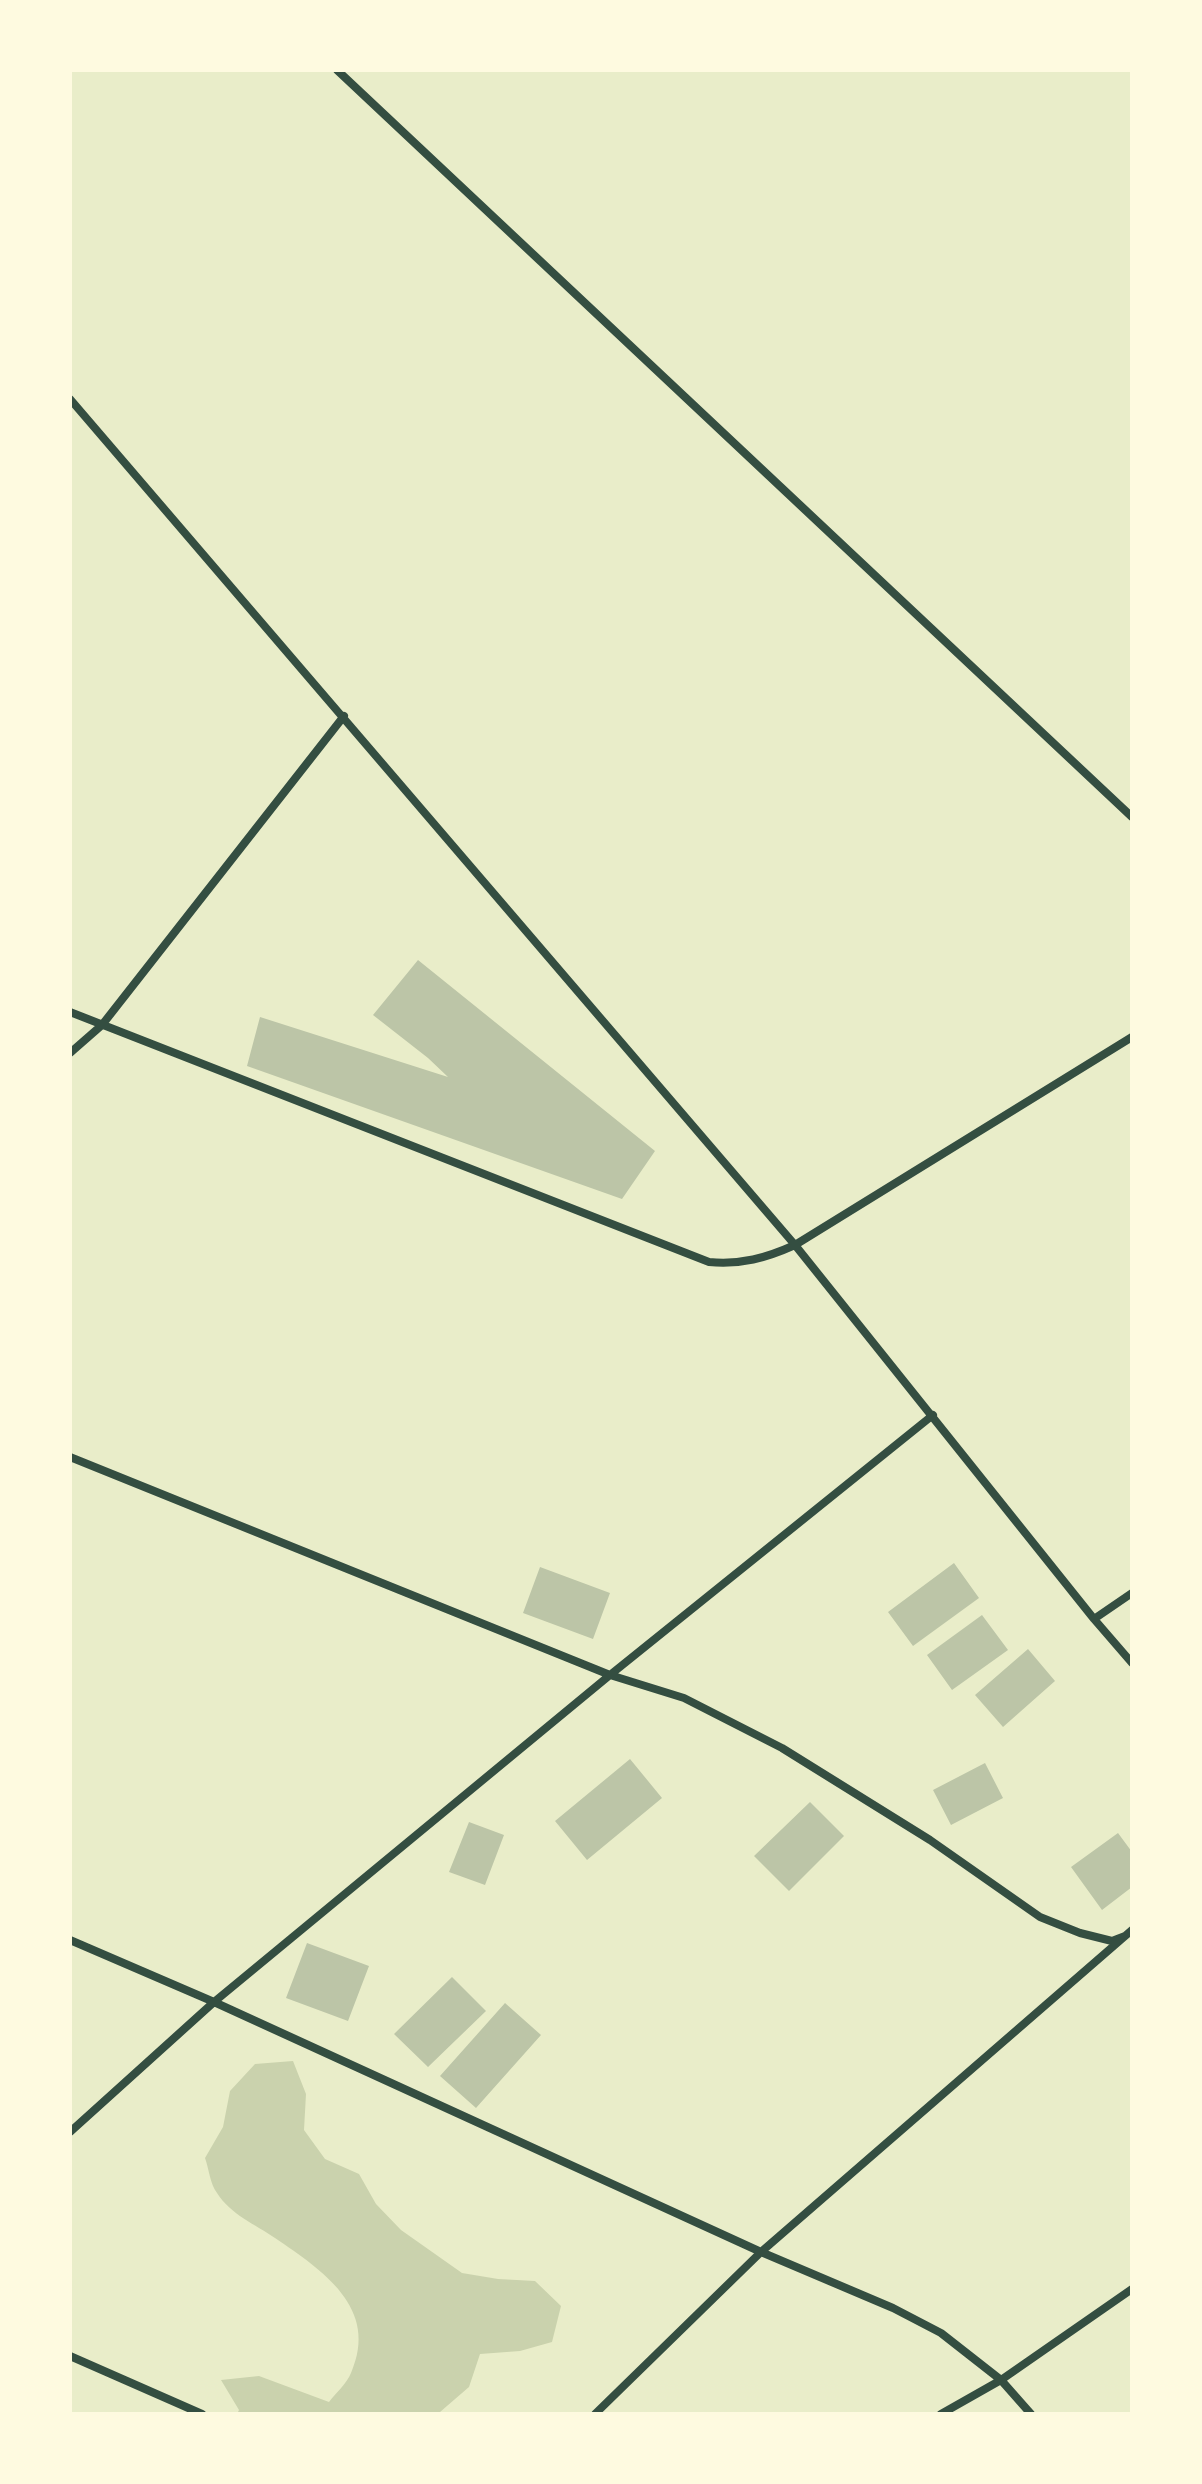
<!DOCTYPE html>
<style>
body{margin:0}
#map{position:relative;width:1202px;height:2484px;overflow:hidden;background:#e9edc9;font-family:Rubik,sans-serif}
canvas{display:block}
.frame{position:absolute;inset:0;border:72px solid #fefae0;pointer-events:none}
</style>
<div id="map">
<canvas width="1202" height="2484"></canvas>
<div class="frame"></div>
</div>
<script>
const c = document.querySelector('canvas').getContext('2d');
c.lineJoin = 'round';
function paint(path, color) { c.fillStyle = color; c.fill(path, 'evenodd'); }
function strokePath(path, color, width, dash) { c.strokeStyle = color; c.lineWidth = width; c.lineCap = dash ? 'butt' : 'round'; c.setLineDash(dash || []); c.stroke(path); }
paint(new Path2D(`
 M293 2061 306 2094 304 2130 325 2159 359 2174 376 2204 401 2230 462 2273 498 2279 535 2281 561 2306 552 2342 520 2351 480 2354 469 2387 440 2412 237 2414 239 2410 221 2380 259 2376 329 2402C336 2393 347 2383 351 2373 380 2308 322 2270 275 2238 255 2224 231 2215 217 2193 210 2184 209 2169 205 2158L223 2127 230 2091 255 2064Z`), '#cad2ad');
paint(new Path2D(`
 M418 960 655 1151 622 1199 247 1066 260 1017 448 1077 428 1058 373 1015Z
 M954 1563 979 1598 913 1646 888 1612Z
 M540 1567 610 1593 593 1639 523 1613Z
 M982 1615 1008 1650 952 1690 927 1655Z
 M1028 1649 1055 1681 1003 1727 975 1695Z
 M630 1759 662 1798 587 1860 555 1821Z
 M985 1763 1003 1798 951 1825 933 1790Z
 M810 1802 844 1836 789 1891 754 1856Z
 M469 1822 504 1835 485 1885 449 1872Z
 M1118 1833 1132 1852V1887L1102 1910 1071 1867Z
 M307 1943 369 1966 348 2021 286 1998Z
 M452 1977 486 2011 428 2067 394 2034Z
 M505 2003 541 2035 476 2108 440 2076Z`), '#bcc5a7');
strokePath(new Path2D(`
 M337 70 1132 817
 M70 399 795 1245 1094 1619 1132 1663
 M70 1012 709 1262C741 1265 766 1258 795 1245L1132 1037
 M70 1053 102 1025 344 716
 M70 1457 610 1675 684 1698 782 1748 930 1840 1040 1917 1080 1933 1112 1941 1125 1936
 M1094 1619 1132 1593
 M70 1940 214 2002 761 2252 893 2308 941 2333 1001 2380 1031 2414
 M70 2132 214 2002 610 1675 933 1415
 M70 2356 202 2414
 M595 2414 761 2252 1132 1930
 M941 2414 1001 2380 1132 2289`), '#344e41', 8);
</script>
